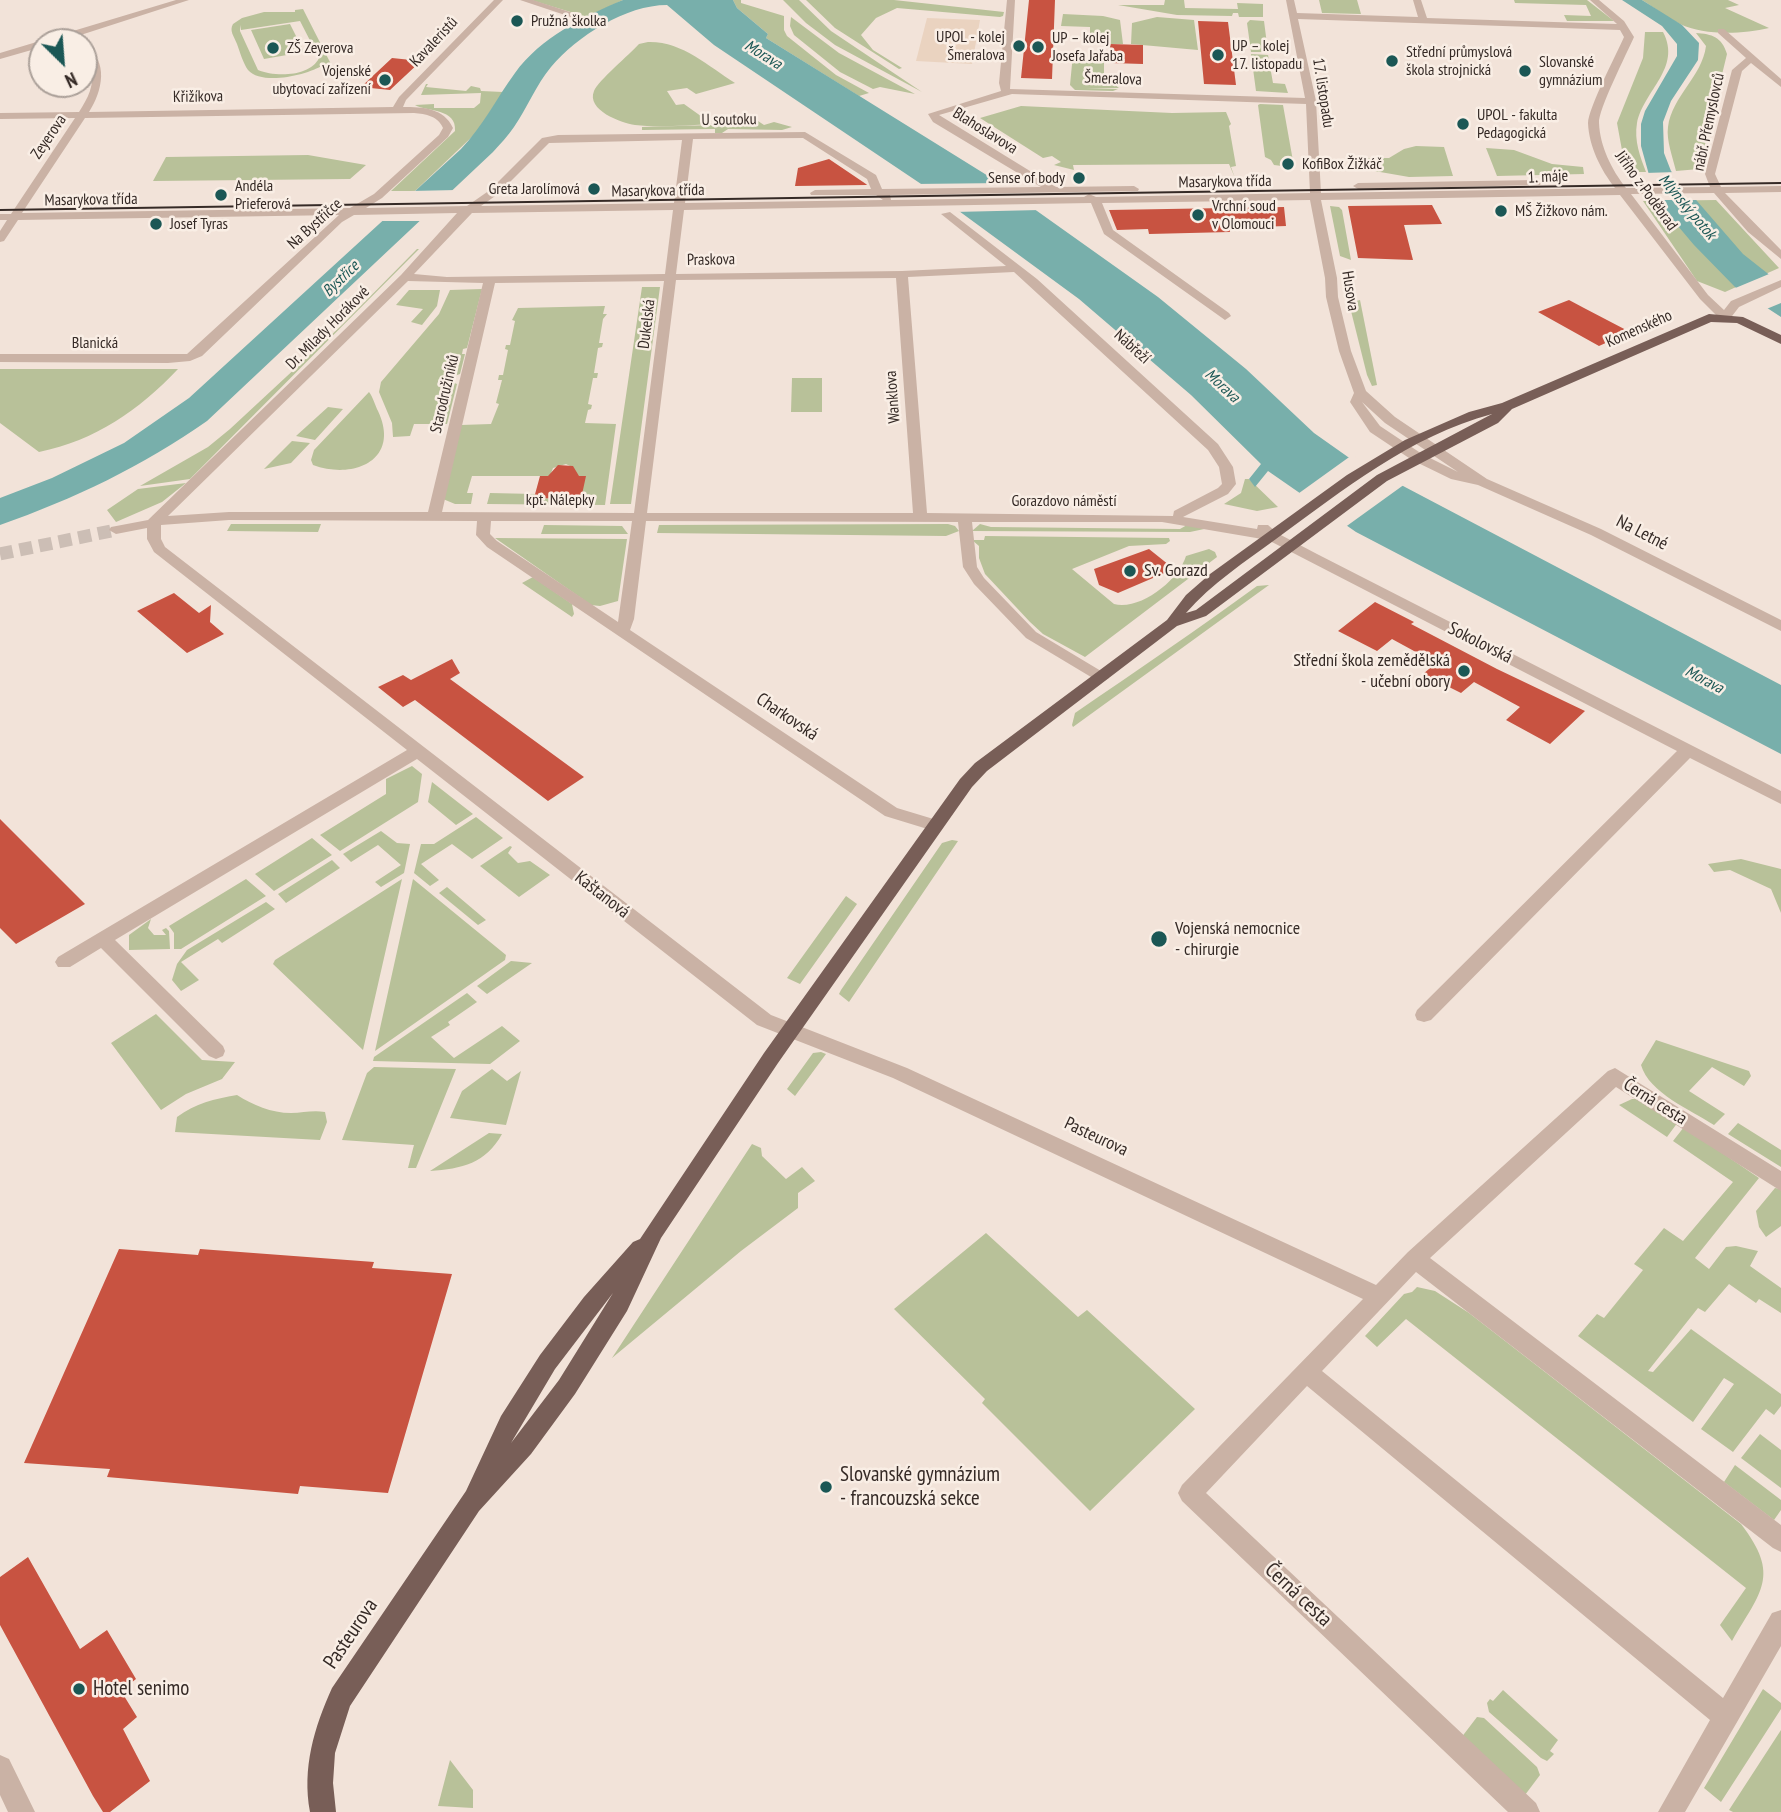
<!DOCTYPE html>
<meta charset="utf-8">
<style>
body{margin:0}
#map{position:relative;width:1781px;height:1812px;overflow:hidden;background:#f2e3d9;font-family:"PT Sans Narrow",sans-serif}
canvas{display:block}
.north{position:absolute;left:28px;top:28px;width:70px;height:70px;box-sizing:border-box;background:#f9eee5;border:2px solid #aba099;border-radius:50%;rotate:155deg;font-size:19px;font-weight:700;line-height:28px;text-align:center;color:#352a26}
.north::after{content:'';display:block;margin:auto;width:24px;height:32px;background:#1b5755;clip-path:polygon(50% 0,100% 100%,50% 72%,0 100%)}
</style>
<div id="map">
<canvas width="1781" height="1812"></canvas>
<div class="north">N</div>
</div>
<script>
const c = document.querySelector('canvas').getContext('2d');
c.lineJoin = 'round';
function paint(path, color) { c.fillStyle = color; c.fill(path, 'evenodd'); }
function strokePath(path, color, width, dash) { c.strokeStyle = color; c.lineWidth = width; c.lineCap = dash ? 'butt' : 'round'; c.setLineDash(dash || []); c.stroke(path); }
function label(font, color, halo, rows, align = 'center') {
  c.font = font + ' "PT Sans Narrow",sans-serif'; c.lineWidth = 5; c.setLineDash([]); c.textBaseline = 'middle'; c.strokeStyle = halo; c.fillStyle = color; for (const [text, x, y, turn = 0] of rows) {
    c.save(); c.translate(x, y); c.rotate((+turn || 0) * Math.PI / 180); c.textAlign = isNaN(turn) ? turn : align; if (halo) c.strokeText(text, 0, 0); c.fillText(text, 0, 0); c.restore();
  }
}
paint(new Path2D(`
 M531 0H623L578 21 571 18 577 14Z
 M733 0H741V3L784 16V30L787 36 836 75 869 93 859 96 766 38 768 34 737 8Z
 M783 0H799L831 31 922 92 835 45 806 23Z
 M806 0H894L1004 12 1003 16 1000 17 897 8 876 18 861 35 873 50 902 68 899 69 835 28Z
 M1165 0H1184L1185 8 1238 9 1237 3 1263 4V17H1239L1238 13H1233L1232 16 1177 15 1118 5H1164Z
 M1319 0H1357L1361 14 1322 13Z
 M1514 0H1587L1614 21H1567L1564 15 1591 16 1586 5 1515 3Z
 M1642 0H1728L1739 5 1725 8 1769 28C1743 34 1705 36 1680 24 1667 18 1655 8 1642 0Z
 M303 9 335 72 327 73 323 65C308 75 262 86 248 70 243 63 240 52 237 44 234 36 229 31 233 24L242 18 264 12H295V10ZM300 21 319 58C310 77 275 77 258 70L240 31V25L241 30Z
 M1063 14 1103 16 1120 20 1123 44H1090V27L1061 26Z
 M791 17 839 53 915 94 880 87 873 89 840 72 794 35 790 26Z
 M1157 17 1194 20 1198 50 1131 44 1132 23Z
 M1250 20 1264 21 1268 52H1251L1247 23Z
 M290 24 304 52 264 59 251 30Z
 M1645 32H1663C1682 68 1644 90 1637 123 1634 141 1640 156 1646 172H1626L1617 123 1643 58Z
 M1696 33C1712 34 1722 37 1727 54L1699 169 1676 171C1673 158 1666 140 1668 127 1672 96 1702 77 1706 46Z
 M648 42C682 41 708 66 735 83L696 94 687 88 667 91 676 105 684 104 712 124C687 125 660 128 635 125 621 123 586 110 594 91 598 81 630 54 639 44Z
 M1073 54H1077L1078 58H1104V75L1119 88H1086L1118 89 1113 91 1075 90 1070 85Z
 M1251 54 1268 55 1273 83 1285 84 1288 93 1256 91Z
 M426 84H428L426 87 466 91 471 86 480 88 481 91 503 92 477 132 415 191H391L455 131C457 108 427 112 415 105L434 104V108H474L480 103 481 93 421 95Z
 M1260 104 1283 105 1293 161H1282V166L1274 165 1271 160 1265 157 1258 105Z
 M1021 106 1172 113 1226 112 1231 124 1229 126 1236 166 1231 167 1235 178 1229 164 1073 165 1074 170 1054 165 1061 162 1052 156 1043 158 980 118Z
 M752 117 764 125 774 122 792 127 782 130 728 129 722 133H715V129L642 130V127L715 125Z
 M1416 146 1444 147 1453 176 1409 177 1357 168 1354 158H1389L1404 149Z
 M1486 148 1514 150 1552 164 1583 167 1584 174 1497 176Z
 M308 155 366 165 350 179 153 181 166 157Z
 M1716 200 1779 268 1725 292 1697 281 1643 201Z
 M1330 206 1339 207 1342 210 1351 260 1340 256Z
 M417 249H419L190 479 140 486 208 447 230 429 342 325Z
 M642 287H660L631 504H610Z
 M482 289 467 348 463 349 462 354H465L460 374 454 376 452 382 457 384 447 424H414L410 436 393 437 392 423 379 392 381 382 439 314 450 290Z
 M409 290H440L437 306 422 325 411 322 423 309 396 305Z
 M1360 300 1377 385 1372 386 1367 375 1349 303Z
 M605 306 603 314H607L603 319 599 343H603L602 347 598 348 594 373H598L597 378H593L588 404 592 405 591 409 588 410 585 423 616 424 605 505 487 504 490 493 535 494V498L580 499 573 476 574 468 566 464 553 468 550 476H472L467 493H473L471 504H455L443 499 461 425 491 424 499 404 496 403 502 380H498L499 375H503L508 350 505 349 506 345H510L515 321 512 320 518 308Z
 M0 369H178C138 411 96 440 39 452L0 423Z
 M792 378H822V412H791Z
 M369 392C373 397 375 405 378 411 401 460 354 480 313 465L311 460 314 450Z
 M328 407 343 409 315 440 296 436Z
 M292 441 310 443 291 463 264 469Z
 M1245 479H1249L1278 507 1257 511 1224 504 1241 493Z
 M186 483 162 502 116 522 107 510 138 489Z
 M231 524H321L318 532 227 531Z
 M948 524 955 526 959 531 946 536 657 533 659 525Z
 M980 524 991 527 1180 529 1187 525 1209 528 1190 532 972 531Z
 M544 525 622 526 628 534H541Z
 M985 536 1169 538 1170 541 1166 544 1129 546 1072 569 1114 604C1140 611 1179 580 1186 556L1209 549 1215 552 1217 557 1085 657 1043 634 1030 622 985 574 979 558V546L972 540H984Z
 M495 538 627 539 618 601 600 606 591 605Z
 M533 577 572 604 574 614 572 617 522 583Z
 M1269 585 1073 727 1072 725 1075 713C1136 671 1197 630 1257 586Z
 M412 766 422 774 418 802 340 851 320 835 386 794V779Z
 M432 782 473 814 456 825 428 802Z
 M476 817 503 838 472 859 452 844 421 864 439 880 430 886 414 873 421 844H434Z
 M381 831 397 843 410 844 404 873 381 887 375 882 401 865 378 845 351 862 343 854Z
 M312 838 332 855 274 891 255 874Z
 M952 840 958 841 849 1002 839 994 841 990 942 843Z
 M510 846 512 847 508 853 518 863 530 861 550 875 519 897 480 866Z
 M1741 859 1781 869V913L1771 889 1730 870 1714 872 1708 864Z
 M332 860 340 868 286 903 278 894Z
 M246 879 266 896 181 949H174V933L169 926Z
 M402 879 363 1050 273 964 275 960Z
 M413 879 506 955 505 960 375 1051Z
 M447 887 486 920 478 925 439 893Z
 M846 896 857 904 800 984 787 978Z
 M266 902 275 909 222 943 218 939 181 962 199 980 181 991 172 980 177 964 187 950Z
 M151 919 148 928 154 935H166L162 930 166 928 169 931 170 949 129 950V935Z
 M511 961 532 963 487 994 477 986Z
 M467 993 477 1002 448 1022 450 1025 431 1037 454 1058 502 1026 520 1041 490 1064 373 1061 374 1057Z
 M156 1014 202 1060 235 1062 222 1079 186 1094 161 1110 111 1043Z
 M1656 1040 1749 1071 1751 1076 1744 1086 1712 1067 1689 1091 1725 1114 1714 1125C1691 1110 1649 1093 1641 1065Z
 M821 1052 826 1054 795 1096 787 1089 813 1053Z
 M374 1067 456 1069 416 1168H408L414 1145 342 1140 367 1073Z
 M492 1069 507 1081 521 1071 506 1125 450 1118 462 1091Z
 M237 1095C253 1105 271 1113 291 1113 303 1113 312 1110 325 1112L327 1122 320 1140 175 1132 177 1117C196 1103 214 1099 237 1095Z
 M1632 1099H1641L1678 1122 1667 1137 1619 1105Z
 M1738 1123 1781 1150V1167L1728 1134Z
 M1684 1127 1759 1178 1695 1258 1709 1269 1726 1247 1736 1246 1758 1251 1750 1266 1781 1288V1313L1759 1299 1756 1303 1729 1284 1705 1312 1698 1308 1648 1371 1653 1372 1691 1329 1781 1394V1406L1774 1415 1766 1409 1733 1452 1701 1429 1734 1384 1724 1378 1693 1422 1578 1336 1597 1314 1604 1318 1643 1270 1634 1264 1664 1228 1683 1241 1733 1182 1673 1141Z
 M489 1133 502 1134C486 1163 462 1169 430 1171Z
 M752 1144 761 1148 762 1156 786 1179 802 1167 815 1181 798 1193V1208L741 1251 612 1358Z
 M1775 1188 1781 1189V1226L1766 1237 1759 1227 1756 1211Z
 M986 1233 1078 1317 1087 1310 1195 1409 1090 1511 982 1403 985 1399 894 1309Z
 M1417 1287 1435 1291 1469 1313 1741 1524C1781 1576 1761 1591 1732 1641L1720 1625 1746 1588 1406 1319 1377 1347 1365 1336 1404 1294 1412 1292Z
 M1760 1434 1781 1450V1488L1741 1458Z
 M1735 1465 1781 1500V1510L1774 1520 1724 1482Z
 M1763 1689 1781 1703V1709L1721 1802 1704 1788Z
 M1503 1690 1558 1740 1550 1751 1554 1754 1547 1761 1541 1758 1489 1712 1487 1703 1490 1699 1493 1701Z
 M1477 1717 1484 1718 1537 1767 1540 1775 1525 1795 1461 1738Z
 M1781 1730V1812H1733L1729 1810Z
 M450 1760 473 1790V1808L438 1806Z`), '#b8c199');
paint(new Path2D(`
 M927 18 980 20 972 64 916 61Z`), '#ead3c0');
paint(new Path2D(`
 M623 0H733L737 8 768 34 766 38 985 174 1158 297 1246 369 1314 433 1348 457 1781 685V754L1356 532 1268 471 1255 487 1249 479 1261 464 1191 395 1079 299 933 192 714 45 667 5C626 5 577 36 551 67 536 85 527 108 514 127 508 136 500 144 493 152L207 421C143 466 74 499 0 525V498L52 478 124 443 189 398 461 149C483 126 496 99 515 73 540 38 584 16 623 0Z
 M1622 0H1642L1682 25 1699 43 1698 60 1671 101 1663 122 1664 153 1671 171 1743 254 1781 284V317L1735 287 1694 245 1656 200 1641 146V124L1645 111 1677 56V44L1662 26Z`), '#78afab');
paint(new Path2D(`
 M1676 172 1702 200H1653L1645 173Z
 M1004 183 1040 210 954 212 914 184Z
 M457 190 425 221H377L410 191Z
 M1769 274 1781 280V303L1764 310 1733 289Z
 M1352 455 1405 484 1344 528 1295 496Z`), '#f2e3d9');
paint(new Path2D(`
 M1029 0H1055L1052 79 1021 78Z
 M1198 21 1228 22 1236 85 1204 84Z
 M1110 44 1143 45V64L1111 63Z
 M392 58 421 61 390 90 361 87Z
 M829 159 866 184 867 185 795 186 798 168Z
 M1432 205 1442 224 1404 225 1413 260 1358 258 1348 206Z
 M1284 207 1286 226 1229 228 1230 232 1149 234 1148 229 1117 230 1109 210Z
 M1569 300 1584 308 1630 332 1599 346 1538 312Z
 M558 465 573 466 579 476H586L581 499 534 498 540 476H548Z
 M1149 549 1174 569 1118 593 1099 585 1094 569Z
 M174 593 199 613 211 605 210 622 224 634 187 653 137 611Z
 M1375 602 1414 622 1411 624 1497 669 1585 711 1550 744 1506 720 1520 707 1474 682 1461 693 1423 674 1436 663 1392 639 1377 651 1338 631Z
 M452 659 460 673 450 679 584 777 548 801 415 700 403 707 378 687 403 675 411 680Z
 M0 819 85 904 16 944 0 928Z
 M119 1249 198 1255 200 1249 374 1262 372 1268 452 1274 388 1493 300 1486 298 1494 107 1477 110 1469 24 1463Z
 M28 1557 80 1649 107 1630 136 1679 121 1691 137 1717 123 1729 150 1781 110 1812H103L93 1796 0 1625V1577Z`), '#c85341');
strokePath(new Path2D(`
 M0 554 116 530`), '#ccbeb5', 13, [13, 7]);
paint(new Path2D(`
 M176 0H189L59 42H42V47L0 59V53Z
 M494 0H503L406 100 403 107C423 107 444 108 453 128L448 137 382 198 366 208 467 206 490 190 542 138 558 135 805 132 876 175 882 189 1041 187 933 122 928 114 1001 91 999 83 1007 0H1015L1010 89 1305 98 1286 0H1294L1297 13 1418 17 1413 0H1421L1427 18 1617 24 1590 0H1599L1624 21 1634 37C1627 53 1598 110 1599 123 1600 147 1612 170 1626 188L1710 187 1705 174 1732 70 1746 58 1718 33V29H1724L1781 79V87L1751 63 1742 71 1715 174 1721 187 1781 186V192L1725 193 1781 250V259L1748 232 1714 193 1631 194 1708 295 1724 310 1731 301 1781 280V287L1739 307 1729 320H1721L1700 299 1620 195 1321 200 1337 278 1338 297 1351 351 1366 391 1395 417 1487 479 1601 529 1781 620V631L1591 535 1478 485 1451 479 1412 460 1370 432 1350 402 1354 393 1339 351 1326 297 1325 278 1310 200 1102 203 1113 230 1229 313 1231 316 1225 320 1104 234 1091 203 684 210 676 274 902 271 1006 266 941 214 950 212 1037 279 1218 444 1233 467 1236 484 1228 494 1183 517 1257 529 1258 525H1268L1277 533 1317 554 1781 791V804L1690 758 1431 1020 1424 1022 1417 1020 1415 1015 1417 1010 1677 751 1268 540 1162 522H972L977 567 984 578 1036 632 1106 674 1109 678 1101 683 1026 638 974 584 963 567 958 522 646 521 634 619 630 630 897 808 940 821 942 825 934 831 885 816 487 547 476 535 477 521 229 520 161 525V539L165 547 771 1015 907 1068 1376 1285 1408 1252 1608 1071 1615 1068 1781 1171V1191L1616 1087 1430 1258 1781 1525V1552L1773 1548 1416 1272 1322 1371 1723 1698 1772 1613 1781 1610V1646L1685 1812H1658L1710 1720 1307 1386 1206 1493 1536 1803 1540 1812H1508L1182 1501 1178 1493 1182 1485 1363 1299 893 1078 757 1025 417 759 115 940 223 1046 225 1051 223 1056 216 1059 209 1056 101 948 70 967H58L55 962 58 957 407 750 154 552 147 539V528L116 534 109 530 111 527 148 520 401 275 457 213 354 215 342 222 202 356 190 361 168 363 0 362V354H187L339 215 18 220 4 241 0 242V231L7 220H0V214H11L75 118 0 119V113L79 112C88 98 95 85 91 68 88 60 84 55 84 46 110 60 102 92 89 112L393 107 399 97ZM1298 19 1620 30 1624 37C1617 53 1588 109 1588 123 1589 147 1601 170 1615 188L1321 193 1316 101ZM1012 94 1306 104 1310 193 1096 197 1089 194 1084 197 891 200 890 195 1138 191 1139 189 1134 186 1056 187 939 115ZM414 113C426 114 438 116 443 128L439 135 374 194 350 208 22 213 85 118ZM803 138 867 179 871 189 815 190 810 193 811 195H876L883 200 685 203 693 139ZM682 140 674 203 481 206 498 194 549 143ZM673 210 665 274 447 277 414 274 472 213ZM1014 272 1208 450 1219 467 1222 484 1218 488 1174 511 1173 516 927 513 908 277ZM896 278 913 513H647L676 280ZM408 281 483 283 428 512H229L168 516ZM664 281 634 513 442 512 495 283ZM1362 402 1385 423 1458 472 1422 454 1380 426ZM491 521H632L618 622 497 541 490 534Z
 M520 0H533L582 16 574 18Z
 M1536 180 1541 183 1540 185 1358 189 1353 186 1358 183Z
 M0 1755 9 1759 35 1812H8L0 1795Z`), '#cab2a5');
paint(new Path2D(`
 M1709 314 1743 317 1781 335V344L1737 323 1711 322 1512 409 1498 423 1387 481 1206 616 1177 626 987 771 972 787 778 1063 661 1238 627 1311 575 1394 531 1454 479 1511 350 1706 335 1753 333 1783 336 1812H310C302 1768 314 1728 332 1688L466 1491 501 1416 540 1355 584 1297 633 1242 640 1239 764 1053 960 779 975 763 1167 620 1186 595 1210 574 1347 475 1405 440 1469 412 1502 403ZM1492 414 1377 475 1196 610 1186 613C1212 583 1245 562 1276 539 1343 490 1410 436 1492 414ZM613 1293 559 1380 511 1443 555 1369Z`), '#785e57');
strokePath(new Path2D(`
 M0 210 1781 183`), '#352a26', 2);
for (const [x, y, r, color] of [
 [517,21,7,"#1b5755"],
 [1019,46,7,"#1b5755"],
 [1038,47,7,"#1b5755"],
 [273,48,7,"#1b5755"],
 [1218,55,7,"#1b5755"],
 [1392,61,7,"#1b5755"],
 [1525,71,7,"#1b5755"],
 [385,80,7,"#1b5755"],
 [1463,124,7,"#1b5755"],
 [1288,164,7,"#1b5755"],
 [1079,178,7,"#1b5755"],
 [594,189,7,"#1b5755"],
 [221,195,7,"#1b5755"],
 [1501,211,7,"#1b5755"],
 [1198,215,7,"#1b5755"],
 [156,224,7,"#1b5755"],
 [1130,571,7,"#1b5755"],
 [1464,671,7,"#1b5755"],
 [1159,939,9,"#1b5755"],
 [826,1487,7,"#1b5755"],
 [79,1689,7,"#1b5755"]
]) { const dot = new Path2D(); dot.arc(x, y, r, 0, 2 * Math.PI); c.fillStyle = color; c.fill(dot); strokePath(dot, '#f9eee5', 2.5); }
label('16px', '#352a26', '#f9eee5', [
 ["Pružná školka",531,21],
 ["UPOL - kolej",1005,37,"right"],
 ["Šmeralova",1005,55,"right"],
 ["UP – kolej",1052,38],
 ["Josefa Jařaba",1052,56],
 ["UP – kolej",1232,46],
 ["17. listopadu",1232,64],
 ["ZŠ Zeyerova",287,48],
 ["Střední průmyslová",1406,52],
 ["škola strojnická",1406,70],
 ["Slovanské",1539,62],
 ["gymnázium",1539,80],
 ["Vojenské",371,71,"right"],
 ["ubytovací zařízení",371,89,"right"],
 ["UPOL - fakulta",1477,115],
 ["Pedagogická",1477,133],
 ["KofiBox Žižkáč",1302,164],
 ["Sense of body",1065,178,"right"],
 ["Andéla",235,186],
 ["Prieferová",235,204],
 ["Greta Jarolímová",580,189,"right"],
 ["Vrchní soud",1212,206],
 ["v Olomouci",1212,224],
 ["MŠ Žižkovo nám.",1515,211],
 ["Josef Tyras",170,224]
], 'left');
label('16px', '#352a26', '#f9eee5', [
 ["Kavaleristů",434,42,-47],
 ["Šmeralova",1113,79,2],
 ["17. listopadu",1323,93,81],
 ["Křižíkova",198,97,-1],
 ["U soutoku",729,120,-1],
 ["nábř. Přemyslovců",1709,122,-78],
 ["Blahoslavova",985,131,32],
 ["Zeyerova",49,137,-56],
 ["1. máje",1548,177,-3],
 ["Masarykova třída",1225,182,-1],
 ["Masarykova třída",658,191,-1],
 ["Jiřího z Poděbrad",1646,191,54],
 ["Masarykova třída",91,200,-1],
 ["Na Bystřičce",315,224,-42],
 ["Praskova",711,260,-1],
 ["Husova",1350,291,81],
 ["Dukelská",647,324,-83],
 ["Dr. Milady Horákové",328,328,-45],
 ["Komenského",1639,329,-24],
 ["Blanická",95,343],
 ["Nábřeží",1132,347,42],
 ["Starodružiníků",445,394,-77],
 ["Wanklova",893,397,-94],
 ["kpt. Nálepky",560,500],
 ["Gorazdovo náměstí",1064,501]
]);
label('italic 16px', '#1b5755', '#f9eee5', [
 ["Morava",763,55,32],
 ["Mlýnský potok",1687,207,50],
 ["Bystřice",341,279,-44],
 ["Morava",1222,386,43],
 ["Morava",1704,680,28]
]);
label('18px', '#352a26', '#f9eee5', [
 ["Na Letné",1642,533,27],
 ["Sokolovská",1480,643,27],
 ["Charkovská",787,717,34],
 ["Kaštanová",602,895,38],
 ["Černá cesta",1655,1102,32],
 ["Pasteurova",1096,1137,25]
]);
label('18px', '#352a26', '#f9eee5', [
 ["Sv. Gorazd",1144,571],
 ["Střední škola zemědělská",1450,661,"right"],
 ["- učební obory",1450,682,"right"],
 ["Vojenská nemocnice",1175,929],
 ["- chirurgie",1175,950]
], 'left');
label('21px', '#352a26', '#f9eee5', [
 ["Slovanské gymnázium",840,1475],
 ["- francouzská sekce",840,1499],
 ["Hotel senimo",93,1689]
], 'left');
label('21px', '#352a26', '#f9eee5', [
 ["Černá cesta",1298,1595,43],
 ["Pasteurova",351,1634,-56]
]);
</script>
